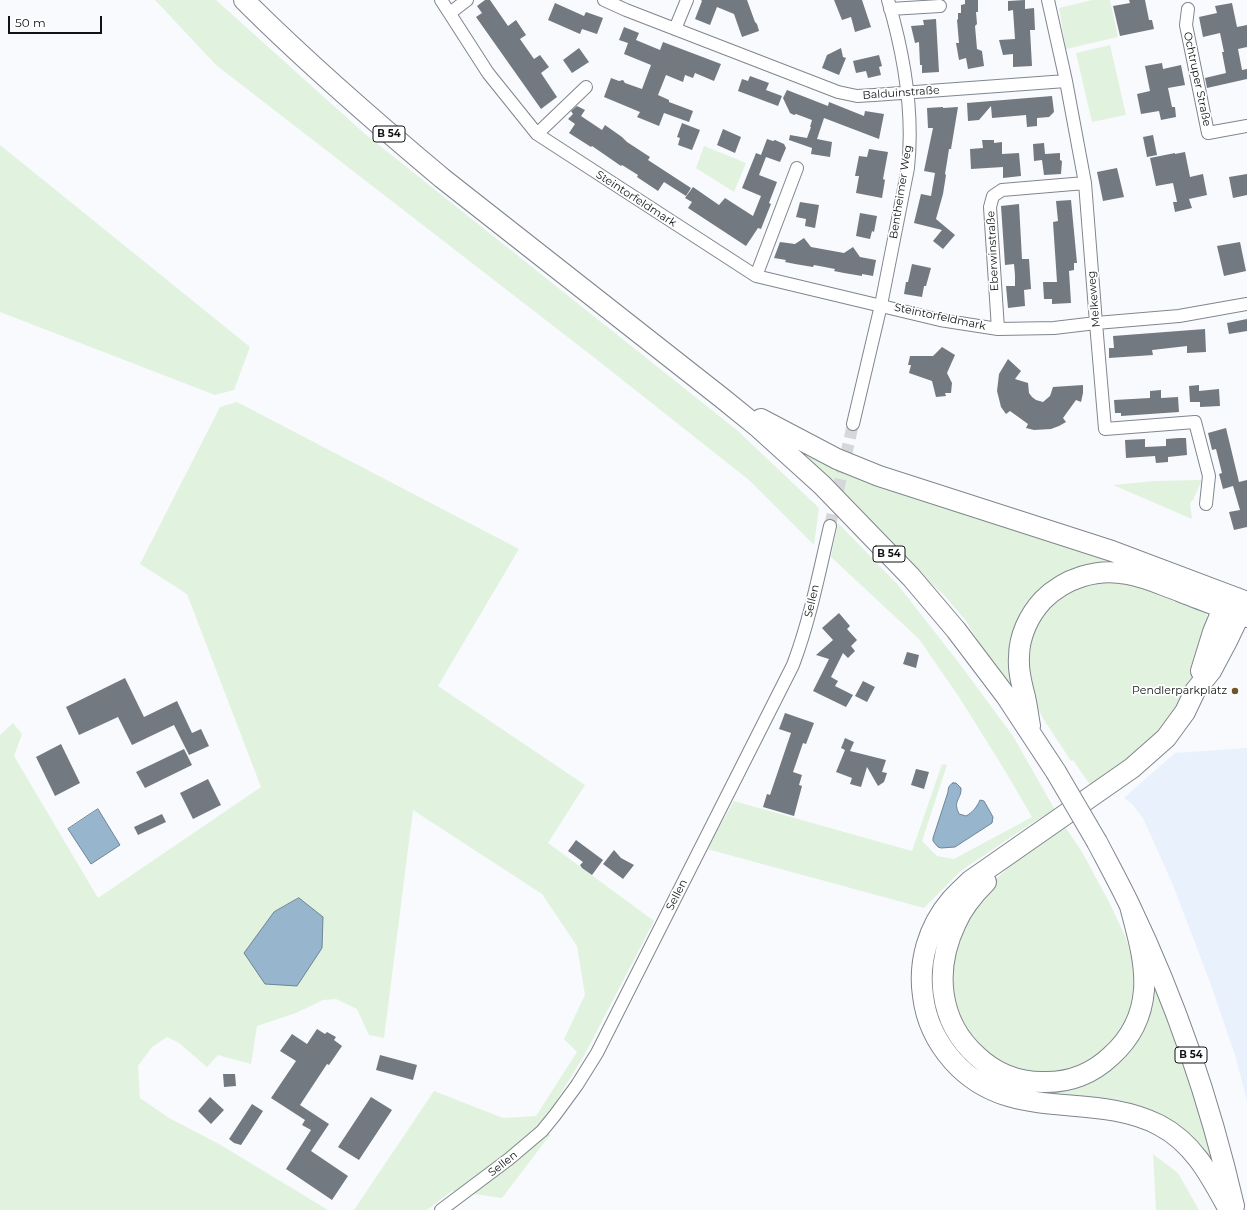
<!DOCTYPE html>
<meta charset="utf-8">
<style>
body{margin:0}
#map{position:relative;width:1247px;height:1210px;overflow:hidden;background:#f8fafd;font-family:Montserrat,sans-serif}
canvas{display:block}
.scale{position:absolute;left:8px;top:16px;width:94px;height:18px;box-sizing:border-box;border:2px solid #101214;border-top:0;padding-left:5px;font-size:12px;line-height:14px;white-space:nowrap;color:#101214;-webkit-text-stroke:3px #fff;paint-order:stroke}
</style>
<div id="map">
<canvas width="1247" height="1210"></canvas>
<div class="scale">50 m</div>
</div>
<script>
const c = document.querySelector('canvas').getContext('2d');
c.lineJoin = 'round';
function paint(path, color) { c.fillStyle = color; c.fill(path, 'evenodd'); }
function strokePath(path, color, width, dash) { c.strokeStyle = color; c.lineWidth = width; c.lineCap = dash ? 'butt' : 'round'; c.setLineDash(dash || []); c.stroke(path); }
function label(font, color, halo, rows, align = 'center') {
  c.font = font + ' Montserrat,sans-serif'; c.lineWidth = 3.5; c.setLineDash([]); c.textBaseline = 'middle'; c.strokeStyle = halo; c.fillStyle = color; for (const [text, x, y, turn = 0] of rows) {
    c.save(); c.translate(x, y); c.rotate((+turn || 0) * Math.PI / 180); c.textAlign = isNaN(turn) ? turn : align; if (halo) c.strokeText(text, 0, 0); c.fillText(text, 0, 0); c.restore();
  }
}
paint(new Path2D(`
 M1247 748V1101L1236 1058 1211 985 1173 885 1143 818 1132 804 1124 798 1175 753Z`), '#e8f1fc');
paint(new Path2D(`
 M155 0H216L365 134 738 431 819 508 814 545 749 480 596 359 216 65Z
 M1092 0H1110L1118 37 1066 49 1059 8Z
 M1110 45 1126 115 1092 122 1076 53Z
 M0 145 250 347 234 390 215 395 0 312Z
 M704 146 746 163 734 192 696 168Z
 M237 402 519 549 438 686 585 785 548 843 654 921 585 1054 542 1124 550 1135 502 1198 452 1191 427 1210H354L434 1091 503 1118 536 1116 577 1052 564 1039 585 995 577 946 542 894 413 810 384 1038 369 1035 357 1009 336 999 323 1000 296 1013 257 1026 251 1064 218 1055 207 1067 179 1043 167 1037 152 1047 138 1066 140 1098 169 1118 219 1144 328 1210H0V735L13 723 22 734 14 756 98 898 261 787 187 594 140 564 220 407Z
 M787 441 1152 575 1044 591 1014 693 983 650 966 621 944 595 917 571Z
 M1202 480 1193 500 1190 503 1192 519 1113 485 1155 481Z
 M838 523 898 585 959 663 1013 736 1055 810 1035 821 962 870 924 908 707 849 734 801 912 851 942 764 947 765 922 841 937 856 954 859 1032 817 1004 769 959 697 919 639 831 557Z
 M1126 580 1205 611 1209 621 1194 675 1187 692 1176 712 1144 749 1091 786 1073 760 1071 761 1044 720 1032 697 1025 653 1042 612 1080 584Z
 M1064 825 1082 852 1109 902 1125 936 1136 971 1135 997 1123 1031 1096 1060 1053 1075 1010 1069 971 1042 949 993 957 934 989 886 1015 861Z
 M966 894 936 971 979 1067 1093 1077 1153 979 1191 1083 1219 1177 1199 1151 1070 1099 992 1083 951 1048 930 1001 933 947Z
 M1153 1154 1178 1173 1199 1210H1156Z`), '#e1f3de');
const water = new Path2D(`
 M953 783H956L961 788C962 799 952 800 959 814L966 816C972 813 977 807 980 800L984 801 993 817 992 823 955 847 941 848 938 847 933 841V838L948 792C948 788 949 785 953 783Z
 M98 809 120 845 91 864 68 829Z
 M299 898 323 917 322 948 297 986 265 984 244 953 274 912Z`);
paint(water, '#98b5ce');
strokePath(water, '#6f8496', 1);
paint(new Path2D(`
 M485 0H490L508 26 516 20 526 35 520 39 534 59 540 55 549 67 541 73 557 97 541 109 476 17 482 13 477 6Z
 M701 0H747L755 22 757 24 759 31 742 37 734 14 717 7 710 25 695 19 702 1Z
 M834 0H862L871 27 855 32 851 17 842 20Z
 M965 0H978V12H976L977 24 975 26 977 49 982 51 984 66 968 69 966 58 959 60 956 43H959L957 20 958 19V13H961V5L965 4Z
 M1025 0V9L1034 8 1035 30H1030L1032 66 1013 67V54L1003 55 999 40 1015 39 1013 10 1008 11V1Z
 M1129 0H1145L1149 20H1152L1154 29 1120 36 1113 6 1130 3Z
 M555 3 584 16 586 12 603 18 597 34 582 29 580 34 548 20Z
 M1232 3 1237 27 1247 25V47L1238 49 1242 70 1247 69V79L1207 88 1205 78 1226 73 1222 52H1224L1220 33 1203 37 1199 17 1217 13 1215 6Z
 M936 19 939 72 922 73V65H920L919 42 915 43 911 26 924 25 923 20Z
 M624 27 639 33 636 40 660 50 663 42 721 64 714 81 695 73 693 78 685 75 683 82 666 75 658 95 669 100V102L693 111 689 122 664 113 659 126 637 117 640 112 604 97 611 78 619 81 623 80 625 83 642 89 651 65 624 54 628 43 619 40Z
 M579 48 589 62 572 73 563 60Z
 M841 48 843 57 846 58 839 75 822 68 827 55Z
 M879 55 882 66 879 67 881 75 868 78 866 71 856 73 853 61Z
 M1162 63 1163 69 1181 65 1185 85 1168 88 1172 107H1175L1176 117 1161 120 1159 111 1141 114 1137 94 1150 91 1145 66Z
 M750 76 769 83 766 90 782 96 778 106 738 91 742 79 748 81Z
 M787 90 828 106 829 102 864 116 865 111 884 114 879 139 824 118 817 139 832 142 830 157 811 154 812 148 789 140 790 135 807 138 811 127H810L812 120 796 114 794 115 790 113 783 98Z
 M1052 96 1054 112 1049 117 1037 118V126L1027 127 1026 115 992 118 991 106 979 120 968 121 967 103Z
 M577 106 585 110 581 116 602 130 605 125 622 137 627 142 650 157 648 160 691 188 686 196 664 182 658 191 637 177 638 175 622 165 621 166 592 146 591 147 569 133 575 124 568 119 573 114 571 111Z
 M943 107V108L958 107 951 149H949L947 162 945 174 946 175 943 194 936 219 955 235 943 249 933 241 942 230 914 223 921 194 931 196 935 173 924 171 933 128H928L927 108Z
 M682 123 700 130 692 150 678 145 680 138 677 137Z
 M723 129 741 137 735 153 717 145Z
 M1153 135 1157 155 1147 157 1143 137Z
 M767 139 773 141 775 140 784 144 786 148 780 162 766 157 759 175 777 182 769 203 771 204 761 229 758 228 746 246 688 208 692 202 685 198 693 187 719 205 725 198 753 216 761 196 742 188 756 153 761 155Z
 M982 140H994V143L1002 142V154L1019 153 1021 176 1003 178V167L971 169 970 149 983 148Z
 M1044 143 1045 154 1060 153V160L1062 161 1061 174 1044 175 1042 160 1034 161 1033 144Z
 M869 149 888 152 883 179 885 180 882 198 856 193 859 176H855L859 156 867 157Z
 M1185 152 1190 177 1203 174 1207 195 1189 199 1192 208 1175 212 1173 202H1177L1173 183 1156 186 1150 158 1175 153V154Z
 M1117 168 1124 197 1103 201 1097 172Z
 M1247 174V195L1233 198 1229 177Z
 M1071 200 1077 263H1074V270L1069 271 1071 303 1052 304V299H1044L1043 282H1057L1053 222 1058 221 1056 201Z
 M800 202 819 205 815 228 805 226 806 219 796 217Z
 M1019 204 1022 259H1029L1031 289 1024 290 1025 306 1008 308 1006 286H1015V275L1014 264 1005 265 1001 206Z
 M860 213 877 216 874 232 872 231 870 239 856 236Z
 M804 238 811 247 844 253 853 247 860 257 876 260 873 276 862 274V276L844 273 834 271 835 269 814 265 813 267 795 264 785 262 786 260 774 258 780 242 795 244Z
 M1240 242 1246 271 1224 276 1217 246Z
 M912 264 931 268 926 286H924L922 297 904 294 906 282H908Z
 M1247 319V331L1229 334 1227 323Z
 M1205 329 1206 352 1187 353V346L1152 350 1153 355 1109 358V348H1114L1113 336Z
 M942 347 955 355 947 373 952 383 951 393H945L946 396 936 397 932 381 909 373 911 365H908L910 356H933Z
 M1008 359 1021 371 1015 379 1028 383 1029 393 1032 397 1036 400 1043 402 1050 396 1053 387 1083 385V393L1081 402 1076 400 1063 418 1066 422 1059 426 1051 429 1034 430 1026 428 1028 424 1010 411 1006 414 1001 407 997 391 999 374Z
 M1199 385V391L1219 389 1220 406 1200 407V402H1190L1189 386Z
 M1161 390V398L1178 397 1179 412 1121 416V413H1115L1114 400 1150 398V391Z
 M1226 428 1239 482 1247 480V527L1234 530 1229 512 1240 510 1233 486 1223 489 1219 474 1222 473 1216 449 1212 450 1208 433Z
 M1179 438H1186L1187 455 1168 457V462L1156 463 1155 456 1126 458 1125 440 1145 439V447L1166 446V439Z
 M839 613 850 626 847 629 857 640 851 646 855 651 848 658 843 653 831 677 838 681 835 686 853 695 846 707 813 691 829 659 816 655 833 640 822 628Z
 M907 652 919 655 916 668 903 664Z
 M125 678 144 717 177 701 192 733 201 729 209 746 189 755 174 725 132 745 118 717 79 735 66 707Z
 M863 681 875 687 867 702 855 696Z
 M785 713 814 723 806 744 803 743 793 772 802 775 799 785 802 786 794 816 763 807 767 794 770 795 791 733 779 729Z
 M845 738 854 742 850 751 886 760 882 772 887 773 884 782 878 786 867 767 861 787 850 784 852 778 836 772 845 750 841 748Z
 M61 744 80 783 55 796 36 757Z
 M184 749 192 765 145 788 136 772Z
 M916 769 929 772 924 789 911 785Z
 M208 779 221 805 193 819 180 793Z
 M162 814 166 822 138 835 134 827Z
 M576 840 603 860 592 875 582 868 580 865 583 862 568 851Z
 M614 850 621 858 634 865 623 879 603 864Z
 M317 1029 325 1034 327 1032 336 1037 334 1040 342 1046 329 1065 327 1064 300 1105 329 1124 311 1151 348 1176 332 1200 286 1169 311 1130 302 1125 305 1120 271 1098 296 1061 280 1051 292 1034 307 1044Z
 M380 1055 417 1065 413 1080 376 1070Z
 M223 1074H235L236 1086 224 1087Z
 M210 1097 224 1110 211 1124 198 1111Z
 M371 1097 392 1110 359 1160 338 1147Z
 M252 1104 263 1111 241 1145 234 1143 229 1139Z`), '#737980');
strokePath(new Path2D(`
 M830 526 853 424`), '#d5d7da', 12, [12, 6]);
const minor = new Path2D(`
 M441 0 488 73 537 134 756 276 940 320 998 329 1054 328 1096 323 1179 316 1247 304
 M604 0 626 10 838 92 857 96 874 95 1066 81
 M1048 0 1066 81 1085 183 1096 323 1105 429 1195 422 1209 476 1206 504
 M890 9 940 6
 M1188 9 1186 25 1208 133 1247 126
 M450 13 467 0
 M675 29 687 0
 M537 134 586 87
 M756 276 797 168
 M998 329 990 207 993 196 1002 190 1085 183
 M853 424 881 305 908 168C914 112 904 54 888 0
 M441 1210 509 1159 542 1131 555 1115 577 1085 597 1053 793 665C810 620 819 573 830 526`);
const trunk = new Path2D(`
 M244 0C307 63 374 121 442 178L722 398 759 428 822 485 911 577 956 630 1006 696 1056 772
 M761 419 837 459 879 476 1112 551 1247 602
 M1201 671 1213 632 1223 608 1233 600
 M1030 726C1028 715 1027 704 1024 693 1021 681 1018 670 1019 657 1019 636 1029 615 1043 600 1065 578 1097 568 1127 574 1145 577 1162 585 1179 591 1201 600 1224 608 1247 617
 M1097 842C1108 863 1120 885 1130 906 1176 1002 1210 1102 1234 1206
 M986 882C974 894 963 907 956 923 934 969 938 1021 977 1056 995 1073 1018 1082 1042 1082 1069 1083 1092 1074 1111 1056 1130 1039 1142 1016 1144 990 1146 962 1137 933 1130 906
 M1229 1210C1211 1177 1194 1143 1159 1125 1090 1090 1010 1125 953 1061 937 1043 926 1021 923 996 918 962 928 927 951 900 957 893 964 887 970 881L1132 768 1166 738 1185 712 1195 691 1211 671 1228 639 1240 614 1237 598`);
strokePath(minor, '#80868d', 14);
strokePath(trunk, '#80868d', 22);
strokePath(minor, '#fff', 12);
strokePath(trunk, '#fff', 20);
const trunkBridge = new Path2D(`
 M1056 772 1097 842`);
strokePath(trunkBridge, '#80868d', 22, []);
strokePath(trunkBridge, '#fff', 20);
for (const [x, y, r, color] of [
 [1235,691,4,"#735429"]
]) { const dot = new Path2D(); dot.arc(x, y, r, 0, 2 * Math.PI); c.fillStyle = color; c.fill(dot); strokePath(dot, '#fff', 1.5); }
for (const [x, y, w] of [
 [389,134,32],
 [889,554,32],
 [1191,1055,32]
]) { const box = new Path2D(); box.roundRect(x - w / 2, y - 8, w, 16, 3); c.fillStyle = '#fff'; c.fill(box); strokePath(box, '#101214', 1); }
label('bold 10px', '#101214', null, [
 ["B 54",389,134],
 ["B 54",889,554],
 ["B 54",1191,1055]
]);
label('11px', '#101214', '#fff', [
 ["Ochtruper Straße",1197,79,78],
 ["Balduinstraße",901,93,-4],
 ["Bentheimer Weg",901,192,-81],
 ["Steintorfeldmark",636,199,33],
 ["Eberwinstraße",993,251,-93],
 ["Melkeweg",1094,299,-95],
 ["Steintorfeldmark",940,317,12],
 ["Sellen",812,601,-77],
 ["Sellen",677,895,-63],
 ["Sellen",503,1164,-38]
]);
label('11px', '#101214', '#fff', [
 ["Pendlerparkplatz",1227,691]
], 'right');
</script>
